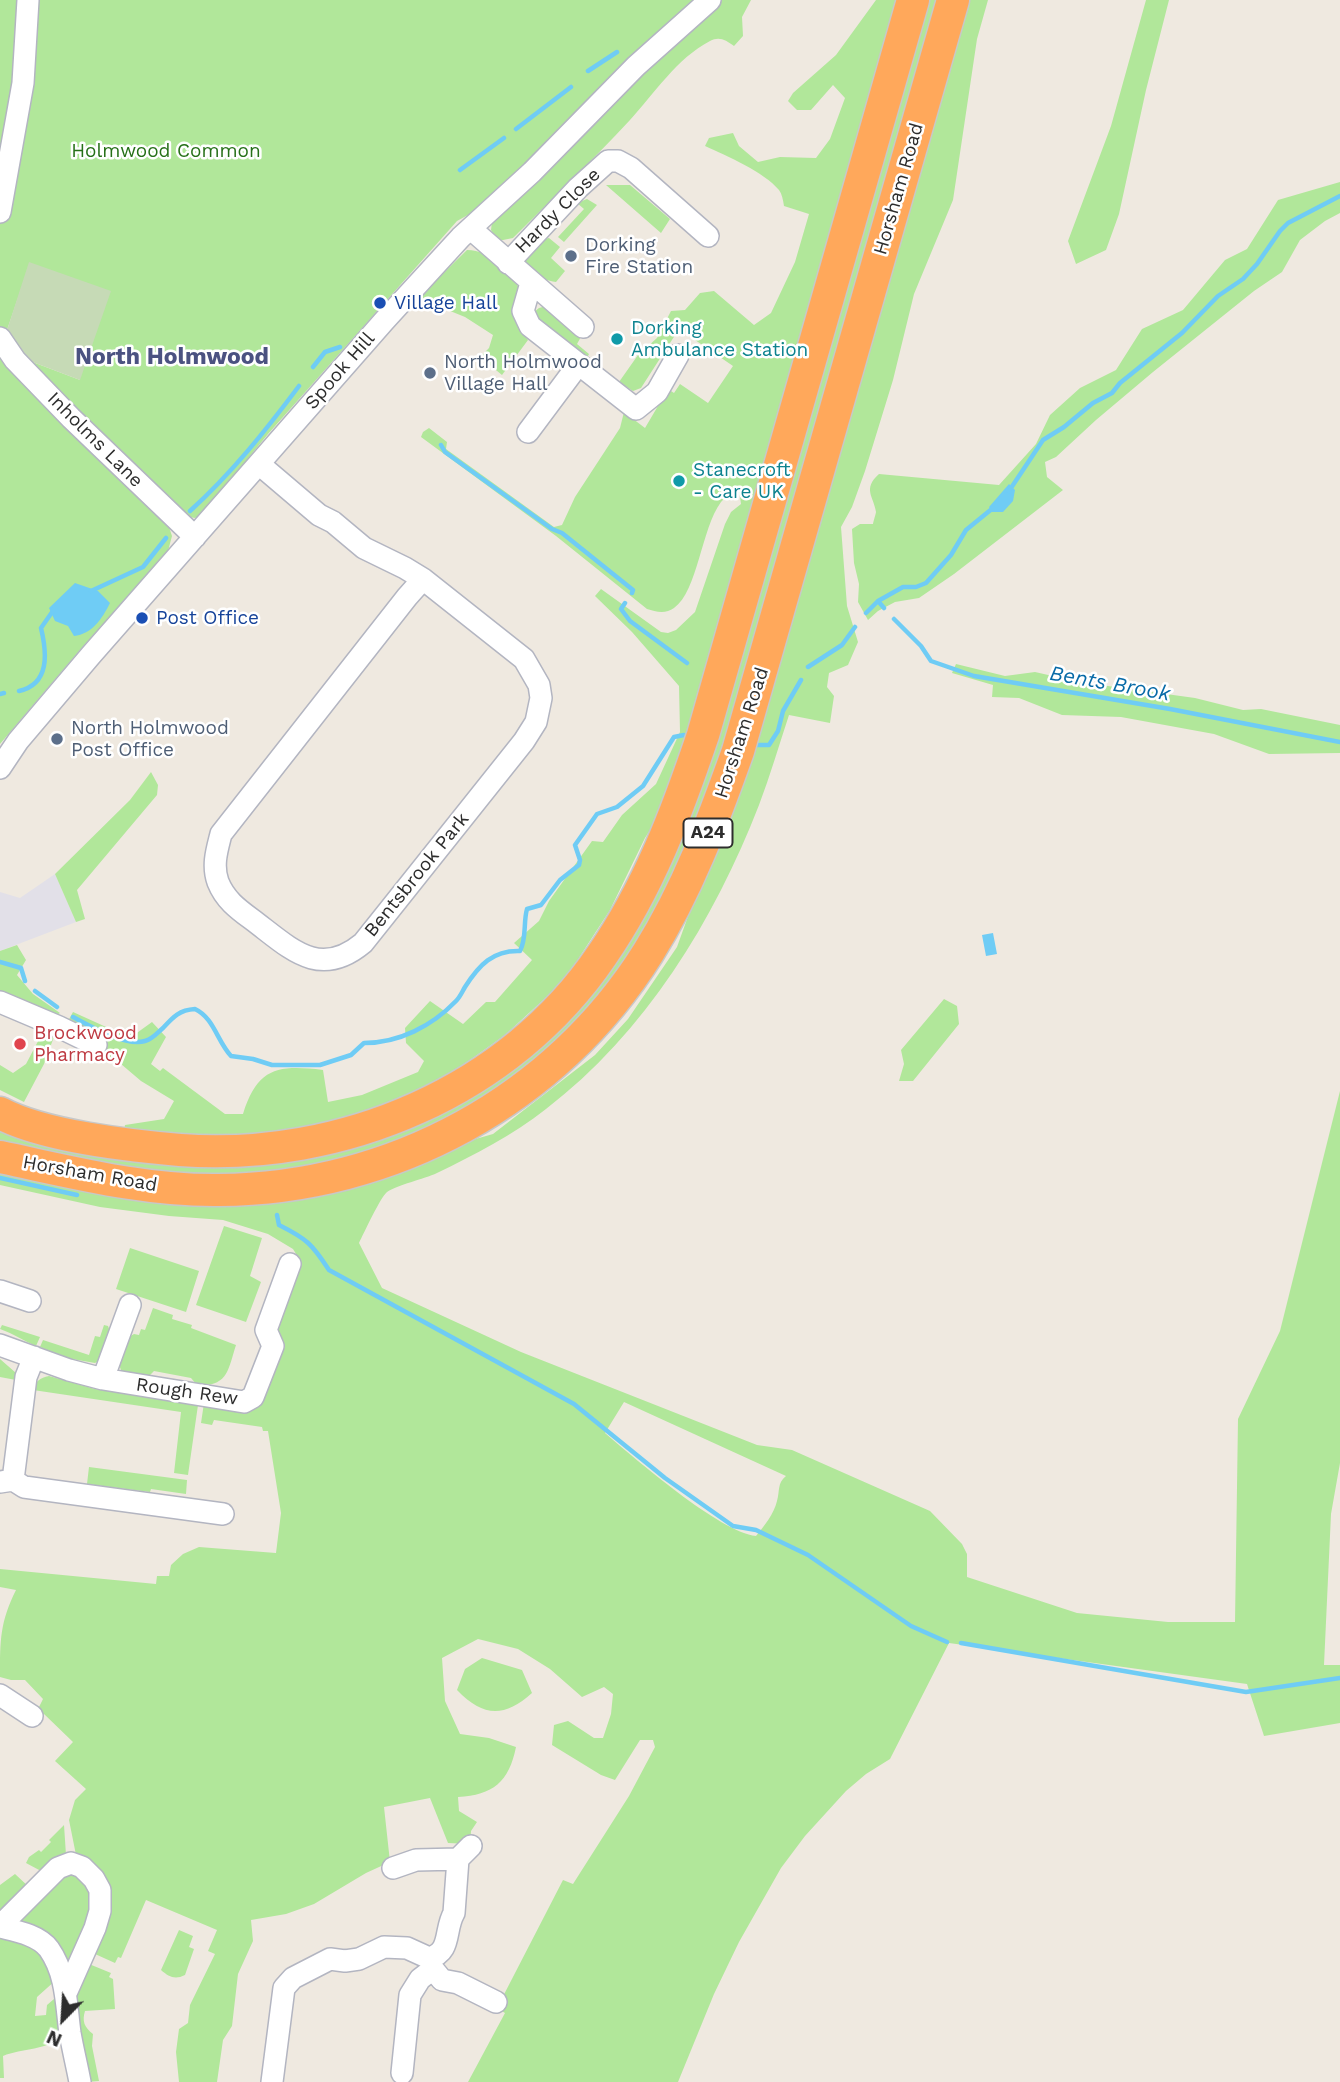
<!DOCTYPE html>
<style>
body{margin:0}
#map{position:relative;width:1340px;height:2082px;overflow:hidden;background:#efe9e0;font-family:"Work Sans",sans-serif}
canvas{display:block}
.north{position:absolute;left:28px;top:1984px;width:70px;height:70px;-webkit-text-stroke:5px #fff;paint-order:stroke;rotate:204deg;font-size:19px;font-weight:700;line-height:28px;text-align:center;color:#2d2d2d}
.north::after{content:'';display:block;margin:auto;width:24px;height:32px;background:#2d2d2d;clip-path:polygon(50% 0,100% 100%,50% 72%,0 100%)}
</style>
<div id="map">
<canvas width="1340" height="2082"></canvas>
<div class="north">N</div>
</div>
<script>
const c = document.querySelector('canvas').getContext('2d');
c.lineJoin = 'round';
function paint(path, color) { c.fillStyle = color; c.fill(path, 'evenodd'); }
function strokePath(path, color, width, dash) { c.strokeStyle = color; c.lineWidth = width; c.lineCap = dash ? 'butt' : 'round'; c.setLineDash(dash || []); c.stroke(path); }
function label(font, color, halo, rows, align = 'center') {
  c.font = font + ' "Work Sans",sans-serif'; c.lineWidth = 5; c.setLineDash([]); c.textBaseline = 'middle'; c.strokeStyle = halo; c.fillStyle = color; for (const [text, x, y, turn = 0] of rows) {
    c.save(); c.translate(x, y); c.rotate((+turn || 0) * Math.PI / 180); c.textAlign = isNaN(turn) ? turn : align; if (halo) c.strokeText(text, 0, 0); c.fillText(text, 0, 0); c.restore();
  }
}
paint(new Path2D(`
 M55 874 76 922 0 951V892L20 898Z`), '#e2e0e8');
paint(new Path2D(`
 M0 0H751L742 17 743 36 734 46C726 40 719 36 710 41 677 58 654 94 630 120 592 161 552 199 513 238L498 241 491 230 492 222 497 217 486 205 457 221 268 434 201 516 195 518 183 516 168 524 172 536 168 551 80 650 0 744ZM30 263 80 380 30 361 7 330Z
 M876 0H904L704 699 657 819 645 838 610 910 564 981 505 1035 449 1075 372 1112 248 1140 124 1131 125 1125 164 1119 174 1101 141 1081 121 1064 95 1053 68 1021 73 1012 115 1031 134 1035 152 1022 166 1037 151 1064 160 1071 163 1068 225 1114H243C258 1067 278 1065 323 1070L328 1102 362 1095 418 1072 424 1061 406 1043 405 1028 430 1001 463 1024 486 1002H495L532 960 514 943 539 921 549 901 592 841 603 842 622 815 656 784 680 732 679 686 632 632 595 596 601 589 661 632 668 633 676 630 695 612 725 524 731 512 741 504 739 490C734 493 725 497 721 502 701 529 698 591 674 608 666 614 656 612 647 609L556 536 421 437 423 432 429 428 447 442 446 449 554 527 562 525 575 497 620 428 624 412 645 428 668 389 674 393 680 384 708 403 733 366 679 329 641 388 633 391 619 382 638 355 657 338 671 311 685 310 700 293 714 291 754 325 771 313 795 262 809 214 784 206C783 200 782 194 779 190 764 172 727 156 705 146L709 138 733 133 739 146 758 162 780 157 816 158 830 139 845 98 833 85 811 110H797L788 101 793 93 836 55Z
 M921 0H943L727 758 668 899 592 1014 506 1091 345 1166 213 1182 0 1151V1123L165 1159 452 1101 638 915Z
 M966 0H988L977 39 953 200 914 294 893 380 865 471 852 507 841 527 847 606 858 642 848 665 829 673 827 687 834 696 830 723 789 715C779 745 770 776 759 805 714 921 645 1033 546 1109 513 1135 474 1155 437 1173 424 1179 397 1185 387 1192 380 1198 364 1233 359 1243L382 1288 521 1352 757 1445 792 1450 930 1511 962 1544 967 1554V1577L1077 1613 1168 1622H1235L1238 1419 1280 1331 1340 1091V1463L1331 1514 1324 1665H1340V1723L1264 1736 1247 1684 949 1643 890 1759 866 1774 846 1791 805 1836 781 1868 739 1942 714 1994 678 2082H468L505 2013 497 2008 563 1880 573 1884 629 1796 655 1747 653 1740H640L615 1780 601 1775 552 1745 554 1725 568 1721 594 1738H603L611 1714 613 1694 604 1687 582 1697 550 1669 518 1649 478 1639 442 1658 445 1701 460 1734 489 1738 516 1747C509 1782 493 1795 458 1797L459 1811 477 1822 471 1831 470 1844 448 1843 430 1798 384 1807 390 1862 366 1873 314 1904 286 1914 251 1920 253 1941 238 1974 232 2026 223 2040 217 2082H179L176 2052 179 2029 188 2023 190 2005 215 1954 208 1951 217 1930 146 1900 121 1958 118 1957 115 1963 95 1954 103 1928 76 1855 69 1820 75 1800 86 1789 55 1761 73 1742 44 1714 41 1717 37 1711 43 1699 25 1680H11L0 1677C0 1640 0 1622 16 1590L0 1587V1569L156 1584 157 1576H169L171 1565 183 1554 199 1547 276 1553 281 1513 268 1431H263L262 1427 214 1420 212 1425 201 1423 204 1403 253 1410 260 1395 265 1396 285 1346 274 1334 301 1262 293 1249 268 1234 223 1220 169 1216 100 1207 0 1185V1165L155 1193 451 1146 493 1134 595 1055 628 1019 677 947 700 883ZM624 1402 786 1476C777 1483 780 1491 777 1501 774 1514 764 1526 756 1536 721 1533 634 1458 605 1433Z
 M1146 0H1169L1146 90 1119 214 1106 250 1076 264 1068 241 1111 126Z
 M1340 182V213L1325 221 1300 240 1282 272 1254 291 1153 372 1096 420 1056 457 1045 462 1047 477 1063 490 954 574 919 598 895 602 878 611 868 620 858 602 859 584 854 563 852 529 860 524H873C873 523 876 513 876 512 874 497 862 489 879 474L999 485 1036 444 1050 415 1080 388 1116 370 1142 329 1183 310 1225 260 1247 249 1278 200Z
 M606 185H630L670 219 661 233Z
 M587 199 597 205 564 242 558 237 584 209 577 203Z
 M549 238 560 247 551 258 565 271 556 282C539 279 529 274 523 257L538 240Z
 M467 250C480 250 487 255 496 263 503 269 513 275 516 282 527 302 509 317 528 340L502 375 480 357 489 348 493 335 465 317 418 298Z
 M546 306 582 335 577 344 589 354 586 360 534 320V312L539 308Z
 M956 664 1005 676 1035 672 1079 682 1195 698 1243 710 1261 709 1340 725V753L1269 754 1214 734 1121 717 1062 715 1019 698 992 697 993 685 952 673Z
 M151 772 158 785 157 795 77 890 85 919 76 922 55 874 130 800Z
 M17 945 26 960 17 975 33 994 60 1013 54 1017 0 996V951Z
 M944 999 957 1006 959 1024 913 1081H899L904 1064 901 1050Z
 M45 1028 55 1034 44 1064 24 1102 0 1090V1065L13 1073 26 1064Z
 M224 1226 262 1238 250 1276 261 1282 246 1322 196 1305Z
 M130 1248 199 1271 186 1312 116 1289Z
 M153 1308 173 1315 172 1319 192 1325 191 1328 236 1345C228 1370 228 1387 197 1385L191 1378 154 1371 148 1377 122 1372 118 1363 127 1338 134 1334 139 1335 141 1329 145 1330Z
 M2 1325 40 1337 36 1346C24 1341 14 1334 0 1329Z
 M104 1325 108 1326 111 1334 102 1359 95 1363 66 1358 40 1347 43 1340 89 1355 95 1336 100 1337Z
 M0 1359 16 1373V1380L0 1377Z
 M49 1376 95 1389 198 1405 188 1475 174 1473 181 1412 33 1390C35 1381 40 1378 49 1376Z
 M89 1467 187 1480 186 1494 151 1489 150 1492 87 1484Z
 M482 1658 522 1670 532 1693C504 1718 483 1717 457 1690L465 1669Z
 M64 1825 66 1855 41 1871 26 1863 29 1857 39 1850 41 1852 51 1842 49 1840Z
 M72 1870 92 1890 93 1905 72 1965 65 1968 16 1926 42 1889Z
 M15 1874 29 1887 0 1916V1885Z
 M179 1930 193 1936 189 1947 194 1949 185 1975C175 1980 169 1977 161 1970Z
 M0 1934 36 1945 56 1980 37 1997 35 2016 46 2015 47 2005 54 1999 60 2001 62 2037C48 2050 22 2048 3 2056L4 2078H0Z
 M89 1964 111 1973 109 1977 113 1979 115 2009 85 2011C82 2021 84 2027 93 2034L92 2046 99 2081 86 2082 72 1992Z`), '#b1e79a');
paint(new Path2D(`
 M29 262 111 291 80 380 30 361 7 330Z`), '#c6dab6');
paint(new Path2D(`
 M1009 484 1015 490 1013 501 1003 512H992L989 507Z
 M75 583 98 591 110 603C102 619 92 634 74 636L68 626 55 621 49 608Z
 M993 933 997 954 986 956 982 935Z`), '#6fccf5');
strokePath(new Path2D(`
 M588 71 617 52
 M516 129 571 87
 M460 170 504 138
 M313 367 325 352 340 347
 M441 445 445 452 552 529 562 533 633 590 632 593
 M1009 491 1043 440 1064 427 1093 403 1112 393 1120 383 1182 333 1218 296 1243 279 1257 264 1280 231 1288 223 1340 196
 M190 511C231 474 266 430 299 386
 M91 591 143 567 166 538
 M878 601 884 608
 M625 603 621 609 630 621 687 663
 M866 613 878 601 903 587H916L926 583 951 555 966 530 993 508
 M894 619 921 646 931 661 974 676 1170 709 1340 742
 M808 667 842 645 855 627
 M19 691C50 684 47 653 41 628L55 608
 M0 694 4 693
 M755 745H769L778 731 783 711 801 680
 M0 962 21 968 25 981
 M35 991 57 1007
 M73 1017C90 1026 126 1047 145 1041 153 1039 157 1033 163 1028 173 1017 179 1010 195 1009 214 1018 217 1041 231 1056L253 1059 272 1065H320L351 1055 364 1043C399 1043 432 1026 456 1001 460 997 462 992 465 987 479 965 493 950 520 951 527 938 523 923 527 909L541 905 560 880 579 865 580 860 575 845 597 814 617 807 643 786 674 737 684 735
 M0 1178 77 1195
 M277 1215 279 1225C307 1239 312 1244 329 1270L574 1404 665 1478 733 1526 756 1530 808 1555 911 1626 947 1642
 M961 1643 1246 1692 1340 1678`), '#6fccf5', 4.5);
const minor = new Path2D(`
 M0 212 23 83 28 0
 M471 229 583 327
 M508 263 578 188 608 161H618L631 168 708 236
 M531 283 523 311 530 326 636 409 657 392 678 355
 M0 338 15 360 71 418 195 537
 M528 432 578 365
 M259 464 319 515 333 522 364 548 405 568 423 579 524 659 539 685 541 698 536 722 524 741 363 943C321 978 293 951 258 924 241 911 226 902 218 882 212 865 217 850 221 834L407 597 423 579
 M0 768 18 741 91 655 384 321 461 237 532 172 636 66 710 0
 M0 1002 59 1027 96 1045
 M0 1291 30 1301
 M0 1345 69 1370 103 1379 244 1402 253 1397 273 1346 266 1330 290 1264
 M103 1379 130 1305
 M13 1480 26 1377 34 1357
 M0 1482 13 1480 24 1487 223 1514
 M0 1695 32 1716
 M393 1868 416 1860 458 1859
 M0 1926 58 1868 71 1863 82 1867 94 1879 100 1890V1911L95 1928 67 1991
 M0 1927C16 1931 39 1935 49 1949 67 1975 66 2004 70 2033 73 2050 77 2066 80 2082
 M429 1958C452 1952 444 1930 454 1913L458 1859 471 1846
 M433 1969 442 1980 458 1983 496 2002
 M272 2082 284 1988 293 1978 330 1959 345 1961 359 1959 384 1947 407 1948 429 1958 433 1969 420 1979 410 1995 402 2073`);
const highway = new Path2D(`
 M0 1113C43 1136 131 1146 180 1150 342 1162 510 1091 602 955 649 887 677 812 703 735L913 0
 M0 1157C72 1172 144 1191 219 1190 392 1189 556 1100 648 953 688 889 713 821 738 751L953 0`);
strokePath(minor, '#b3b5c1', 24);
strokePath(highway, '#c8c8c8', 35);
strokePath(minor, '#fff', 21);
strokePath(highway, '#ffa85b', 32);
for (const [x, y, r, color] of [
 [571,256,7,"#5c6f8a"],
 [380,303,7,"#1a4fb4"],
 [617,339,7,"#0f9aa8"],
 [430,373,7,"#5c6f8a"],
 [679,481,7,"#0f9aa8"],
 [142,618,7,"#1a4fb4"],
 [57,739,7,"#5c6f8a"],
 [20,1044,7,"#e0444e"]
]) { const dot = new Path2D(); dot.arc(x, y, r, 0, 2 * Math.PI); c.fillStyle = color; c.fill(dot); strokePath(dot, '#fff', 2.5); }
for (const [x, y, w] of [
 [708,833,49]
]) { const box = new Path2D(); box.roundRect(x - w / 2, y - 14.5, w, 29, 5); c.fillStyle = '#fff'; c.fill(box); strokePath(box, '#2d2d2d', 2); }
label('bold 18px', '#2d2d2d', null, [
 ["A24",708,833]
]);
label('19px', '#267018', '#fff', [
 ["Holmwood Common",166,151]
]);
label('19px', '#2d2d2d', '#fff', [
 ["Horsham Road",899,189,-74],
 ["Hardy Close",558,211,-45],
 ["Spook Hill",340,371,-49],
 ["Inholms Lane",95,440,45],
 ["Horsham Road",742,733,-72],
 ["Bentsbrook Park",417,875,-51],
 ["Horsham Road",90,1174,10],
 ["Rough Rew",187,1392,8]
]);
label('19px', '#4e5e75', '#fff', [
 ["Dorking",585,245],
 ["Fire Station",585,267],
 ["North Holmwood",444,362],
 ["Village Hall",444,384],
 ["North Holmwood",71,728],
 ["Post Office",71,750]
], 'left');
label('19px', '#164399', '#fff', [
 ["Village Hall",394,303],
 ["Post Office",156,618]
], 'left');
label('19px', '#0d838f', '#fff', [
 ["Dorking",631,328],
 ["Ambulance Station",631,350],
 ["Stanecroft",693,470],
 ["- Care UK",693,492]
], 'left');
label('19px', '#be3a42', '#fff', [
 ["Brockwood",34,1033],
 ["Pharmacy",34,1055]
], 'left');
label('italic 21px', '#076aa7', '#fff', [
 ["Bents Brook",1110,684,10]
]);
label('bold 23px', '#4b5281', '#fff', [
 ["North Holmwood",172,357]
]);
</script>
